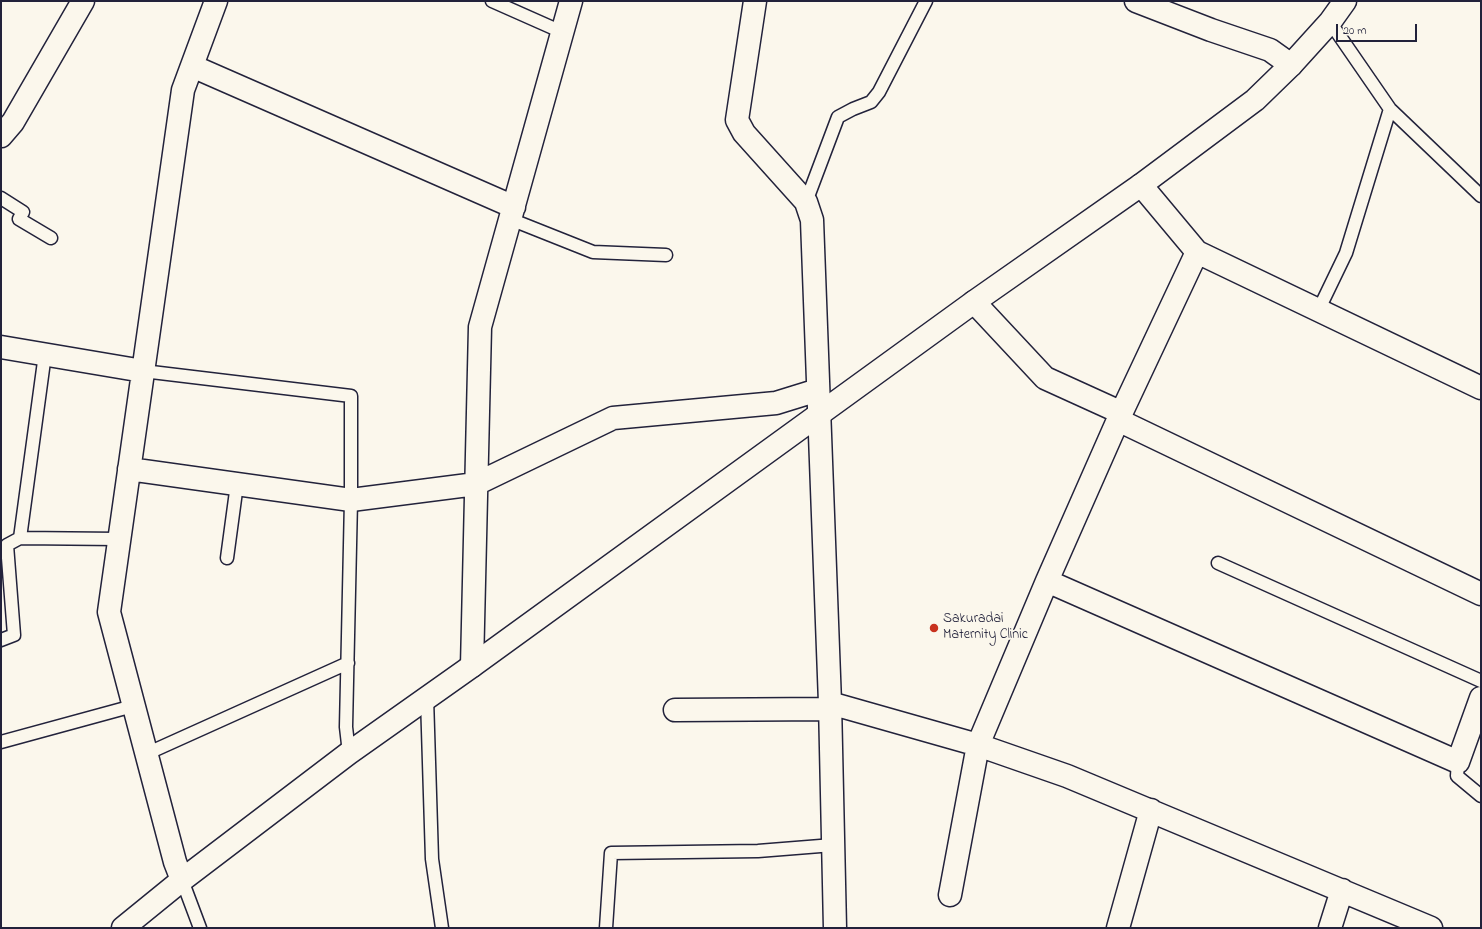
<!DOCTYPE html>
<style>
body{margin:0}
#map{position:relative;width:1482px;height:929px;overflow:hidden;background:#fbf7ec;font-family:"Indie Flower",sans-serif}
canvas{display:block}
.frame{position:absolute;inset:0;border:2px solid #22223b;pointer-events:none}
.scale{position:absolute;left:1336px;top:24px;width:81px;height:18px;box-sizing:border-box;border:2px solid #22223b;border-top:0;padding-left:5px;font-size:12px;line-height:14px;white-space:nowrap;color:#22223b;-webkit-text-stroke:3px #fbf7ec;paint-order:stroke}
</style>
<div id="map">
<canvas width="1482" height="929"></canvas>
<div class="frame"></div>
<div class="scale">20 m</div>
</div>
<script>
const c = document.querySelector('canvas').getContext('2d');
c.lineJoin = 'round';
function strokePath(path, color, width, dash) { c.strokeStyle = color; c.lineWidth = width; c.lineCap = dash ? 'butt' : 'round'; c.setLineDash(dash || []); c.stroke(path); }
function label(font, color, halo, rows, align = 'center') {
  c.font = font + ' "Indie Flower",sans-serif'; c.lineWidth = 3.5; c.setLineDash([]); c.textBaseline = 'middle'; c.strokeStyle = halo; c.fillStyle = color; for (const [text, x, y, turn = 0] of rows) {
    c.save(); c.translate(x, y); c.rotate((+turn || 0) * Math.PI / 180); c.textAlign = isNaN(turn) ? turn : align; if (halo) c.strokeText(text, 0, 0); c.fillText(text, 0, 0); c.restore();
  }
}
const lane = new Path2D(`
 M492 1 562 32
 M1330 22 1390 109 1481 196
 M1 198 23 212 19 219 51 238
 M806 202 838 117 853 109 871 102 879 92 926 1
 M510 219 593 252 666 255
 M1319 309 1346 253 1390 109
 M45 354 20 538 119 539
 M143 371 351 396V500L346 727 349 753
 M227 558 237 484
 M1218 563 1481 681
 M1 640 14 635 7 545 20 538
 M427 698 432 859 442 928
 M1 742 133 706
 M146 754 348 663
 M1458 762 1457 776 1481 796
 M182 880 200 928
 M606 928 611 853 758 851 833 845`);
const street = new Path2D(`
 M755 1 737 120 744 133 806 202 812 220 830 703 835 928
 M1136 1 1211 30 1270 50 1291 65
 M192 66 514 207
 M1 136 13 122 83 1
 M1141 185 1197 252 1481 388
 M974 302 1045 378 1122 413
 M1 347 143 371
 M1118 420 1481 594
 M129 469 351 500 476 484 613 418 776 403 818 390
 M1047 581 1458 762 1481 698
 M472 666 480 327 571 1
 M830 703 978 745 1067 776 1431 928
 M675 710 830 709
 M182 880 175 862 109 612 183 90 216 1
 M950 895 978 745 1047 581 1118 420 1197 252
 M1118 928 1151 810
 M1330 928 1342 890`);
const secondary = new Path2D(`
 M123 928 182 880 349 753 472 666 974 302 1141 185 1255 100 1291 65 1330 22 1345 1`);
strokePath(lane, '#22223b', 15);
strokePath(street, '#22223b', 25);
strokePath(secondary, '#22223b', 25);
strokePath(lane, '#fbf7ec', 12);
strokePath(street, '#fbf7ec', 22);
strokePath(secondary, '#fbf7ec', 22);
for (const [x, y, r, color] of [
 [934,628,5,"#c8321e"]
]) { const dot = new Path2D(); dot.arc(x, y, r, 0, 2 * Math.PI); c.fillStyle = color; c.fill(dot); strokePath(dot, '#fbf7ec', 1.5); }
label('14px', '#22223b', '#fbf7ec', [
 ["Sakuradai",943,620],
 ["Maternity Clinic",943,636]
], 'left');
</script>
